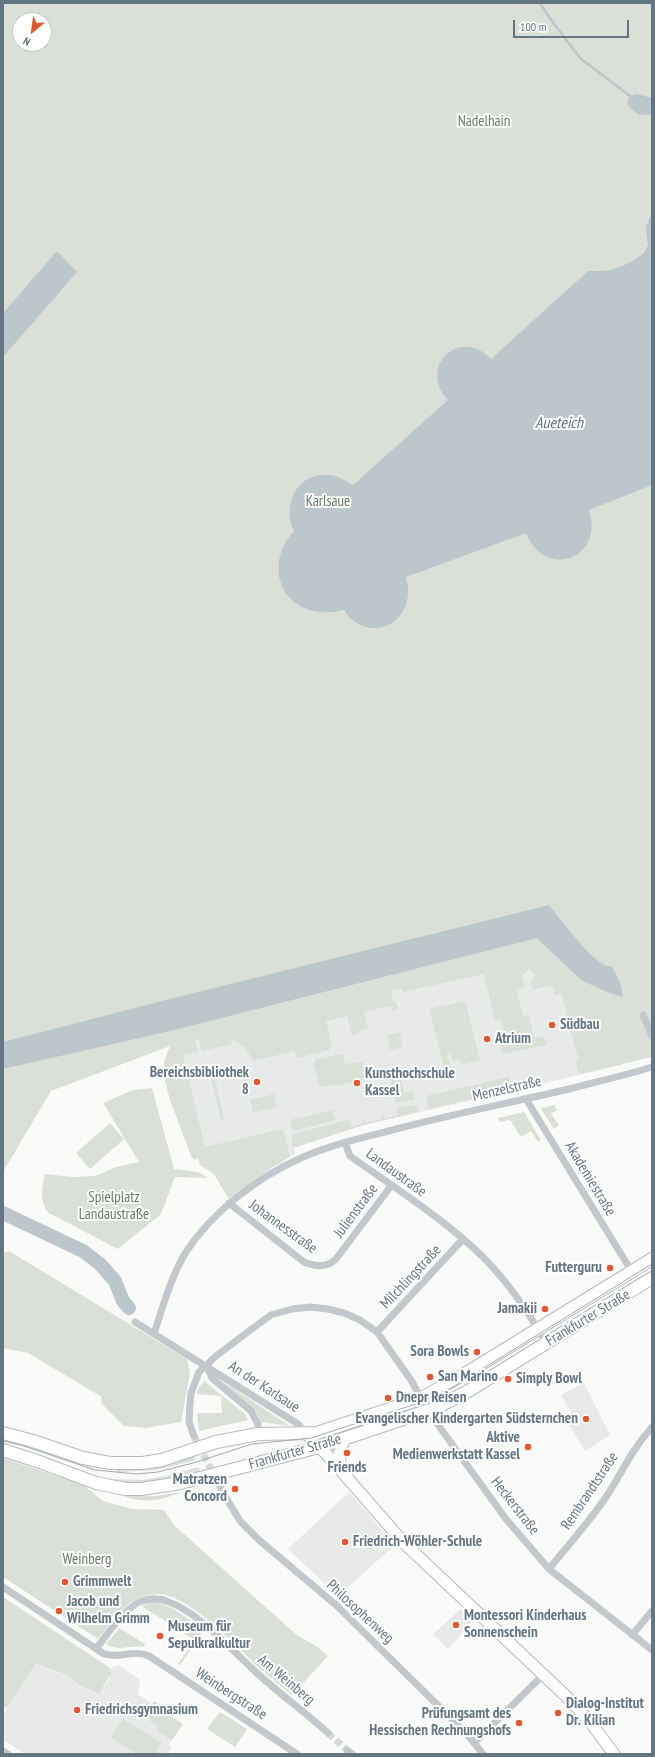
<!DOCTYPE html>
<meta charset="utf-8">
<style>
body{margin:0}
#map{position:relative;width:655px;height:1757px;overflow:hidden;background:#fafaf8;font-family:"PT Sans Narrow",sans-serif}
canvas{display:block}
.frame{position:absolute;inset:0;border:4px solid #657683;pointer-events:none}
.north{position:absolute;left:12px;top:12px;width:40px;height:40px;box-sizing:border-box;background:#fff;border:1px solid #c1c8cd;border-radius:50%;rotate:209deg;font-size:11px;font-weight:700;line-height:16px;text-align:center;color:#657683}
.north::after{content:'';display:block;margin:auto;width:14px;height:18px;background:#e4572e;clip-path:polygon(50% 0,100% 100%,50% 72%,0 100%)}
.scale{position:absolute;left:513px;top:20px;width:116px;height:18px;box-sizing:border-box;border:2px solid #657683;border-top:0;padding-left:5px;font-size:12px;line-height:14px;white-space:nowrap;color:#657683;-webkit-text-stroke:3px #fff;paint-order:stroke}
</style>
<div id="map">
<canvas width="655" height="1757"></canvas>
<div class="frame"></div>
<div class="north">N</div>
<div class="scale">100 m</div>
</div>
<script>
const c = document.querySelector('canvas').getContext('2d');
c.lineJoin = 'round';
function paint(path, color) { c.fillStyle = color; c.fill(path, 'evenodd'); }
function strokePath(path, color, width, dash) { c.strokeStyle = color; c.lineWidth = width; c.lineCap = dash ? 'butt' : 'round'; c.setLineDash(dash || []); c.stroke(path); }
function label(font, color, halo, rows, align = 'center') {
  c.font = font + ' "PT Sans Narrow",sans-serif'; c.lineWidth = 4; c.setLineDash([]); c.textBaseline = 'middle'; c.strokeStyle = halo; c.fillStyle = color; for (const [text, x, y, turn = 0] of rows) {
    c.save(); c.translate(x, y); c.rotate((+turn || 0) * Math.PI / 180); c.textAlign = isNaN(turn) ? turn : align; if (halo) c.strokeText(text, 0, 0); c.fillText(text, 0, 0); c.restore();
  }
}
paint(new Path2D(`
 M531 960 554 982 622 1065 364 1125 294 1147 295 1154 271 1168 229 1199 214 1174 200 1165 166 1058 171 1046 402 989Z
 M584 1383 610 1435 585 1451 567 1421 573 1416 561 1395Z
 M349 1492 395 1545 338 1596 288 1549Z
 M461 1609 473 1621 448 1649 433 1634Z
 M34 1663 38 1666 67 1675 79 1685 99 1694 109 1679 110 1668 119 1665 140 1680 138 1694 152 1704 147 1713 158 1727 156 1730 172 1740 168 1745 172 1747 168 1754H25L3 1740V1715Z`), '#e8e9e9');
paint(new Path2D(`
 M5 3H652V1057L579 1074 576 1063 578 1058 561 993 555 995 552 985 533 990 530 981 536 976 529 969 522 976 525 987 516 989 523 1016 529 1015 534 1038 544 1036 547 1045 503 1054 498 1033 504 1032 501 1019 495 1020 484 974 403 992 402 989 391 991 393 1002H396L398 1009 392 1011 390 1006 364 1012 368 1028 358 1031 359 1034 352 1036 347 1016 326 1021 332 1047 329 1050 297 1058 294 1051 253 1061 245 1047 234 1040 231 1041 232 1044 202 1051 199 1039 195 1040 198 1052 183 1055 205 1147 283 1129 290 1157 271 1168 229 1199 214 1174 200 1165 199 1157 196 1160 192 1158 170 1100 165 1081 164 1062 170 1046 51 1091 3 1172V5ZM20 20H44V44H20Z
 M465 1001 480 1060 461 1065 460 1060 453 1061 450 1053 447 1054 451 1067 444 1068 429 1009Z
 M400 1032 403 1047 390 1050 387 1035Z
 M342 1054 345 1064 362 1062 366 1079 335 1086 334 1084 320 1087 313 1063 315 1060Z
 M399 1073 405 1093 413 1091 415 1099 396 1103 390 1075Z
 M509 1077 512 1090 429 1109 426 1096Z
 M215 1078 224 1119 221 1120 211 1079Z
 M152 1088 174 1169 198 1172 209 1178 175 1177 161 1214 118 1249 49 1213C39 1202 42 1188 45 1174L72 1177 96 1176 116 1167 139 1162 103 1103 133 1090Z
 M274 1094 277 1107 253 1113 250 1100Z
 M413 1105 417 1107 418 1112 364 1125 293 1148 291 1135 350 1119 352 1127 363 1123 362 1117 365 1123 382 1119V1112L385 1119 398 1115 397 1108Z
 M554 1105 557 1110 551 1114 559 1125 554 1129 541 1109 542 1108Z
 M333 1110 336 1120 293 1131 290 1120Z
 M524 1112 541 1140 538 1142 531 1131 521 1137 510 1120 500 1122 498 1118Z
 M110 1123 124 1139 90 1169 76 1153Z
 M9 1251 187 1359 190 1373 181 1422 146 1428 124 1426 101 1403 102 1397 28 1353 3 1348V1254Z
 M204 1381 245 1414 248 1420 199 1431 197 1413H222L221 1396 197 1394 198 1389Z
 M222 1381 290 1426 261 1422 257 1413Z
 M194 1456 196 1460 156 1470 117 1472V1470L157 1467Z
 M3 1458 83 1485 103 1501 132 1509 164 1510 174 1525 253 1596 297 1635 319 1648 328 1656 292 1695 266 1674 265 1672 261 1670C236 1646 199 1605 166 1595 156 1592 142 1596 133 1601 121 1608 107 1628 98 1639L3 1577Z
 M198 1467 200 1471 147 1484 111 1482V1479L143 1480 166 1476Z
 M181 1492C162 1501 140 1504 121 1495L155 1496Z
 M3 1597 110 1668 109 1670 111 1673 99 1694 79 1685 67 1675 35 1664 7 1708 3 1706Z
 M154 1602C174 1606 187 1618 203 1631L180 1665 178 1664 195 1640 182 1632 185 1628 183 1622 176 1620 172 1625 141 1606Z
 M119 1628 145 1644 144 1647C129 1645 119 1652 106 1644Z
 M154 1701 169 1711 167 1714 183 1724 172 1740 156 1730 158 1727 151 1722 147 1713Z
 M220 1712 247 1729 235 1747 207 1729Z
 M123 1719 162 1743 155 1754H137L111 1738Z`), '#dadfd7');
paint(new Path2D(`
 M637 94 652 98V113C641 118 633 112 627 103L630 96Z
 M652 212V485L589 510C605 558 545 581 526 533L406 577C419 623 368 647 344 610 291 624 257 573 294 531 282 506 296 473 327 475 337 475 344 480 353 485L448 400C417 366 460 326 491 359L588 271H605L620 267 633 261 644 253 648 245 646 227Z
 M57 251 77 272 3 357V313Z
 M549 905C561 920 587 955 603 964 605 966 609 966 612 967L620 982 623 997 607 992 581 980 537 938 170 1031 3 1069V1042L162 1001Z`), '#bbc7cb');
strokePath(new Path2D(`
 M540 3 549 17 580 58 630 96`), '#bbc7cb', 2.5);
strokePath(new Path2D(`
 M3 1213 83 1251 100 1264 115 1281 123 1301 129 1308`), '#bbc7cb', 14);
strokePath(new Path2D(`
 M194 1436 221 1489
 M328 1733 347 1750`), '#d5d9db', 7, [7, 3.5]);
const secondary = new Path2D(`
 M307 1434 329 1457 404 1543 569 1699 591 1723 614 1754
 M341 1470 339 1454 345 1438`);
const primary = new Path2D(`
 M3 1433 33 1441 83 1458 110 1463H142L162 1460 216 1442 258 1434 317 1433 420 1399 468 1372 652 1259
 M3 1450 37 1461 96 1483 125 1489H141L181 1483 319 1447 436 1408 470 1390 652 1278`);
strokePath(secondary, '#b3babf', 13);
strokePath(primary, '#b5babe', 14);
strokePath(new Path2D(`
 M643 1015 652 1036
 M526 1099 632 1272
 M345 1143 350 1156C395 1188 444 1219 483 1257 508 1282 529 1313 546 1343
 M229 1203 304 1262C316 1267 327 1268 336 1259L391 1186
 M135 1322 298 1424 307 1434
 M377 1332 463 1239
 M154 1334C162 1309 172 1274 186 1252 212 1212 258 1177 301 1158 328 1146 357 1139 385 1132 447 1115 510 1103 573 1088 600 1081 626 1075 652 1067
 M206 1365 212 1378 251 1411 258 1424V1434
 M194 1436 189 1422 190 1404 191 1393 199 1372 216 1356 253 1328 271 1315 292 1309 310 1307 328 1309 344 1313 360 1320 377 1332 411 1380 428 1411 506 1519 549 1569 652 1650
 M221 1489 240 1521 259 1540 336 1605 466 1733 483 1754
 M549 1569C570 1543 592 1519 610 1491 624 1468 634 1447 652 1427
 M3 1587 104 1654C119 1659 134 1649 149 1656L297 1754
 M632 1635 652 1611
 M96 1649C107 1635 126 1606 142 1601 151 1598 160 1598 169 1602 200 1613 233 1652 258 1674 281 1695 305 1712 328 1733
 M474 1743 544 1674
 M347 1750 352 1754
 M3 1751 8 1754`), '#c3c8cc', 7);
strokePath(secondary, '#fff', 11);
strokePath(primary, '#fff', 12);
strokePath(new Path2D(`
 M3 1441 24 1446 95 1470 137 1474 158 1472 193 1463 252 1444 311 1438 422 1402 453 1387 652 1264
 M306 1443 335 1436`), '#a2aab0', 1);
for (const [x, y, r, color] of [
 [552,1025,4,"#e4572e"],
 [487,1039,4,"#e4572e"],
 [257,1082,4,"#e4572e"],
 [357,1083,4,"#e4572e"],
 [610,1268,4,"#e4572e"],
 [545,1309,4,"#e4572e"],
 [477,1352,4,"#e4572e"],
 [430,1377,4,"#e4572e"],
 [508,1379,4,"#e4572e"],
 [388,1398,4,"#e4572e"],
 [586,1419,4,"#e4572e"],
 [528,1447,4,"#e4572e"],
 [347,1453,4,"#e4572e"],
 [235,1489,4,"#e4572e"],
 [345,1542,4,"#e4572e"],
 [65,1582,4,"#e4572e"],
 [59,1611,4,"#e4572e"],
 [456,1625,4,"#e4572e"],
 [160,1636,4,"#e4572e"],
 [77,1710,4,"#e4572e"],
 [558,1713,4,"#e4572e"],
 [519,1723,4,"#e4572e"]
]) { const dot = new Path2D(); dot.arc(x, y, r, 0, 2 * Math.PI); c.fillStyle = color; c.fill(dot); strokePath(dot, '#fff', 1.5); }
label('15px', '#687a64', '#fff', [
 ["Nadelhain",484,122],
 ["Karlsaue",328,502],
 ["Spielplatz",114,1198],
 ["Landaustraße",114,1215],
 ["Weinberg",87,1560]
]);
label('bold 15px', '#657683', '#fff', [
 ["Südbau",560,1025],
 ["Atrium",495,1039],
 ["Bereichsbibliothek",249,1073,"right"],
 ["8",249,1090,"right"],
 ["Kunsthochschule",365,1074],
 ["Kassel",365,1091],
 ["Futterguru",602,1268,"right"],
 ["Jamakii",537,1309,"right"],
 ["Sora Bowls",469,1352,"right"],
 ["San Marino",438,1377],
 ["Simply Bowl",516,1379],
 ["Dnepr Reisen",396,1398],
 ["Evangelischer Kindergarten Südsternchen",578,1419,"right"],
 ["Aktive",520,1438,"right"],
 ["Medienwerkstatt Kassel",520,1455,"right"],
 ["Friends",347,1468,"center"],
 ["Matratzen",227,1480,"right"],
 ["Concord",227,1497,"right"],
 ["Friedrich-Wöhler-Schule",353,1542],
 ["Grimmwelt",73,1582],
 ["Jacob und",67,1602],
 ["Wilhelm Grimm",67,1619],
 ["Montessori Kinderhaus",464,1616],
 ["Sonnenschein",464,1633],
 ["Museum für",168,1627],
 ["Sepulkralkultur",168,1644],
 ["Dialog-Institut",566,1704],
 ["Dr. Kilian",566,1721],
 ["Friedrichsgymnasium",85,1710],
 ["Prüfungsamt des",511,1714,"right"],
 ["Hessischen Rechnungshofs",511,1731,"right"]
], 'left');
label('15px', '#657683', '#fff', [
 ["Menzelstraße",507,1089,-13],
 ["Landaustraße",396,1173,36],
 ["Akademiestraße",590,1179,59],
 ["Julienstraße",356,1211,-53],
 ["Johannesstraße",283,1227,36],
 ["Milchlingstraße",411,1277,-47],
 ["Frankfurter Straße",588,1318,-31],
 ["An der Karlsaue",264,1387,33],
 ["Frankfurter Straße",295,1452,-16],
 ["Rembrandtstraße",590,1491,-56],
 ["Heckerstraße",515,1506,52],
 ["Philosophenweg",360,1612,43],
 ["Am Weinberg",286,1680,40],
 ["Weinbergstraße",231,1694,33]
]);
label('italic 16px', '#60757c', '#fff', [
 ["Aueteich",559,423]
]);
</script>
